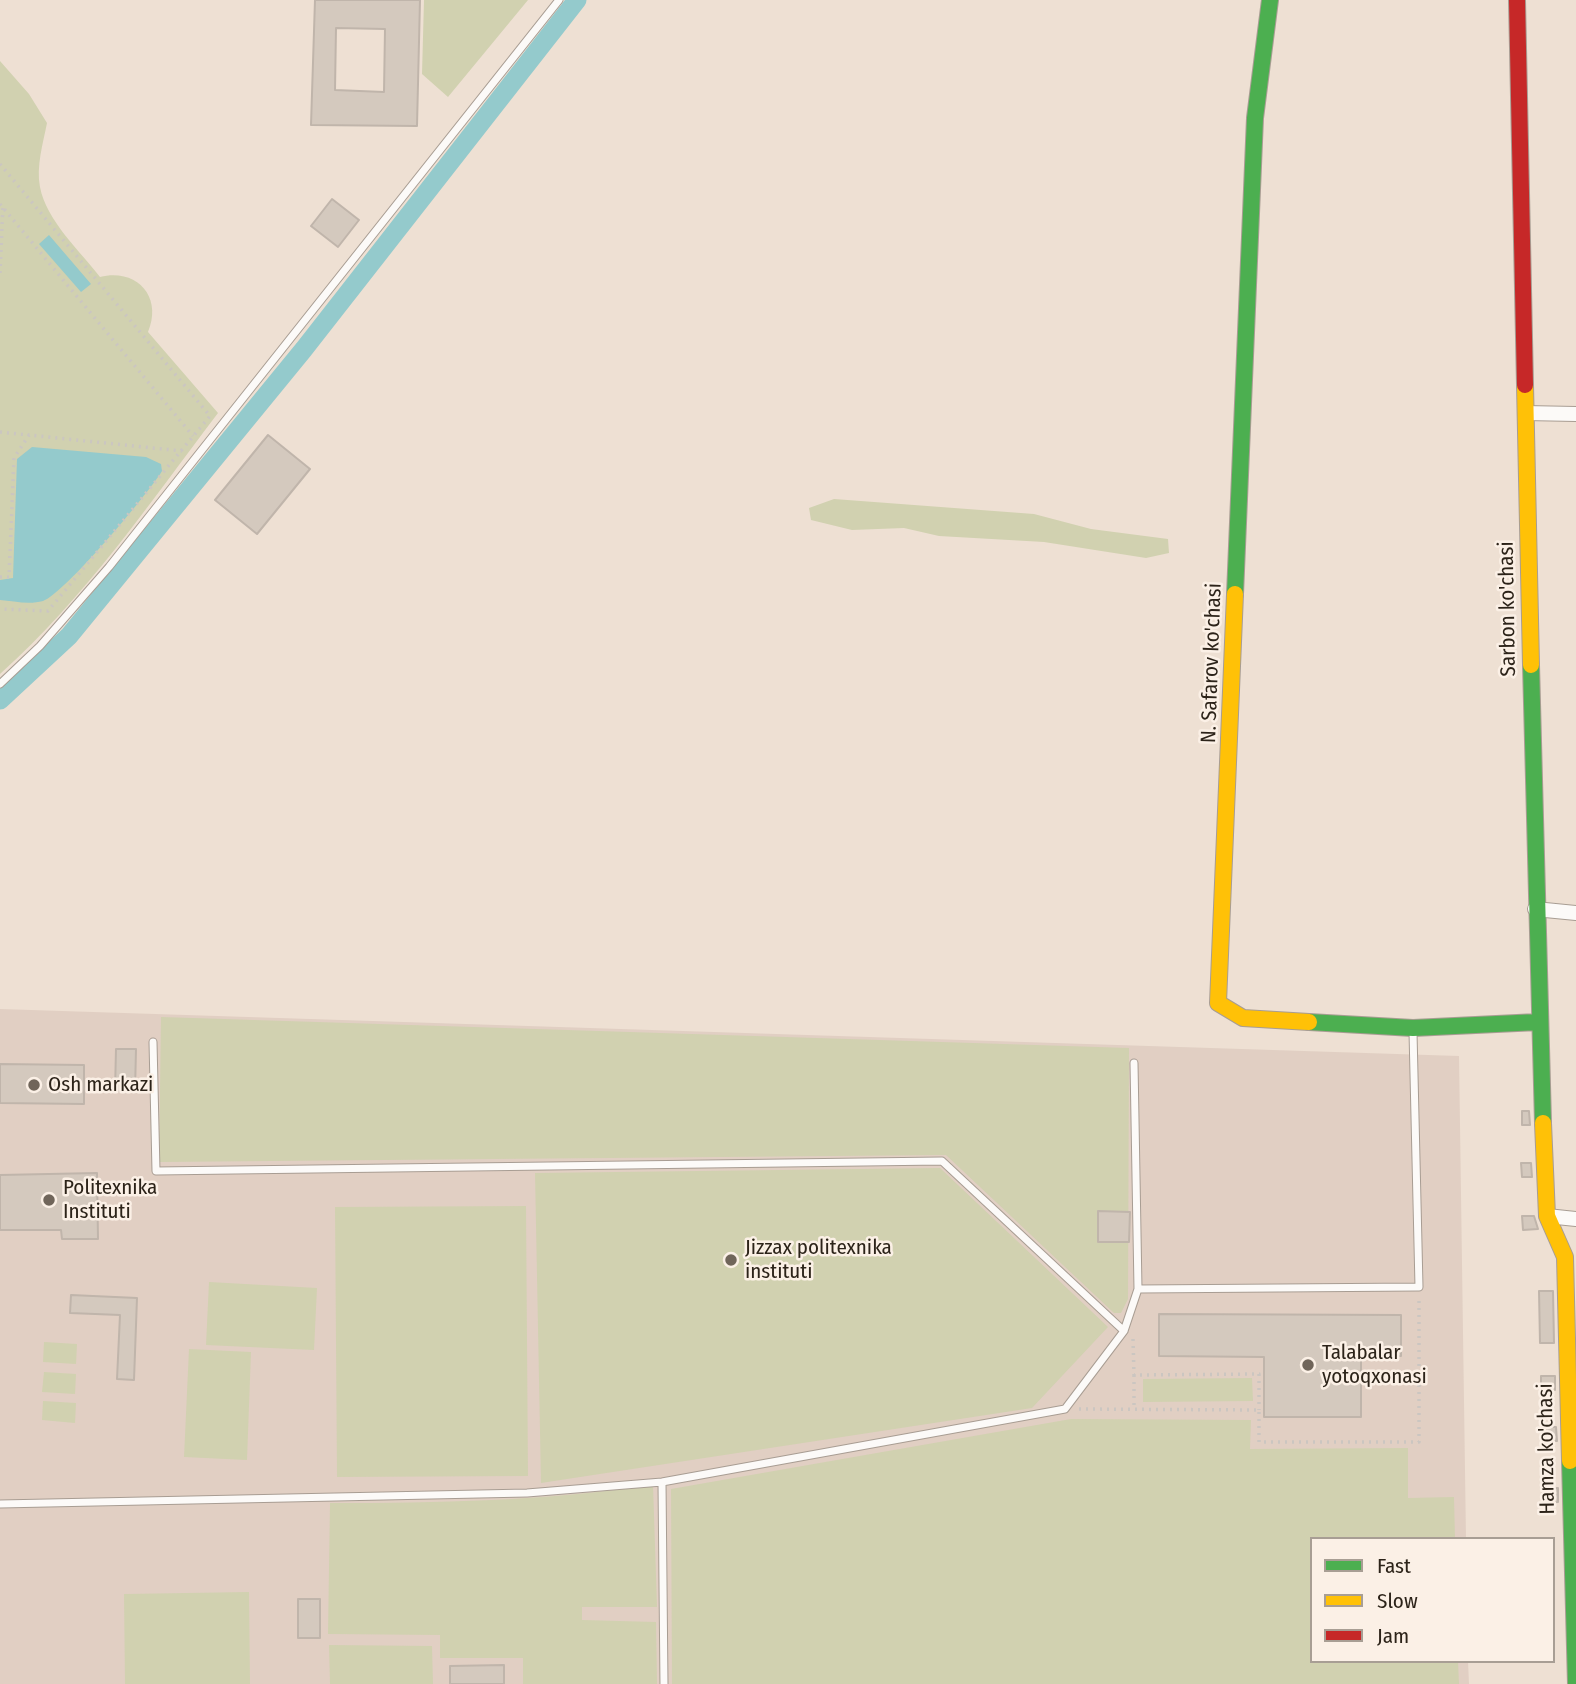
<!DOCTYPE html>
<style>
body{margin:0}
#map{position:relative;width:1576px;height:1684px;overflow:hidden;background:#eee0d3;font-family:"Fira Sans Condensed",sans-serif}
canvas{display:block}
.legend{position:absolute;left:1310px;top:1537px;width:245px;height:126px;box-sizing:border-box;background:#fbf0e6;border:2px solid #a89e94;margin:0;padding:9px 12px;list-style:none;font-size:21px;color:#2c2319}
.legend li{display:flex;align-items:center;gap:14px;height:35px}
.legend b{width:35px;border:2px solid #a89e94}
</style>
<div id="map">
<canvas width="1576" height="1684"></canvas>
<ul class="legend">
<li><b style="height:9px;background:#4caf50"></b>Fast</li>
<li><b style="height:9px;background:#ffc107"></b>Slow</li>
<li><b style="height:9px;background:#c62828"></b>Jam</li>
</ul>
</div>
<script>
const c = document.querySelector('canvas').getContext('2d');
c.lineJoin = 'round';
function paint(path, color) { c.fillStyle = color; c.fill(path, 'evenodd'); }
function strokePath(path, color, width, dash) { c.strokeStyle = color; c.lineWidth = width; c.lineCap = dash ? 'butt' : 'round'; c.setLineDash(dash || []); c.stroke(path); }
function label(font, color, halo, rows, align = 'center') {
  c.font = font + ' "Fira Sans Condensed",sans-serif'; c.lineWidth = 5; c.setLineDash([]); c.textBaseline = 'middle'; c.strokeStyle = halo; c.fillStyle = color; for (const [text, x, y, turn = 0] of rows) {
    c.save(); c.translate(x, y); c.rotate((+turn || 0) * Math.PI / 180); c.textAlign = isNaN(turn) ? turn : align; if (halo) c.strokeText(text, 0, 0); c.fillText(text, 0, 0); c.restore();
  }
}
paint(new Path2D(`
 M0 1009 1459 1056 1466 1539H1312V1661H1468L1469 1684H0Z`), '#e1cfc3');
paint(new Path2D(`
 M424 0H528L448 97 422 74Z
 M0 61 29 94 47 123C43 143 36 167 40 187 46 220 80 251 100 277 137 268 163 297 148 332L218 413C149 504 85 598 0 674Z
 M834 499 1034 514 1091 529 1168 539 1169 553 1146 558 1044 542 939 536 904 528 852 530 811 520 809 508Z
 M161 1017 1129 1048 1128 1299 1121 1313H1114L946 1155 159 1162Z
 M940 1168 1108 1327 1032 1408 541 1483 535 1173Z
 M526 1206 528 1476 337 1477 335 1207Z
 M209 1282 317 1288 314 1350 206 1345Z
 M44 1342 77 1344 76 1364 43 1362Z
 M189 1349 251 1352 247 1460 184 1457Z
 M44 1372 76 1374 75 1394 42 1392Z
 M1252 1378 1253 1401 1143 1402V1379Z
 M43 1401 76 1403 75 1423 42 1420Z
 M1071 1419 1251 1420 1250 1449 1408 1448V1498L1454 1497 1455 1539H1312V1661H1458L1459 1684H672L671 1489Z
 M653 1485 657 1607H582V1620L656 1622 657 1684H523V1658H440V1635L328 1634 330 1503C438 1503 545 1501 653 1485Z
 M249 1592 250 1684H125L124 1594Z
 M329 1645 432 1646 433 1684H330Z`), '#d1d1b0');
paint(new Path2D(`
 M49 235 91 284 81 292 39 244Z
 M32 447 146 457 161 464 162 471C148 494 64 594 43 601 29 605 13 601 0 600V580L13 578 17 459Z`), '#94cacc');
strokePath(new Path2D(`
 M0 700 69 636 304 349 577 0`), '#94cacc', 19);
const building = new Path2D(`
 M315 0H420L417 126 311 125ZM336 28 385 29 384 92 335 90Z
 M332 199 359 220 338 247 311 226Z
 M268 435 310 469 257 534 215 500Z
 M116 1049H136L135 1092 115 1091Z
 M0 1064 84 1065V1104L0 1103Z
 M1522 1111H1529L1530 1125H1522Z
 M1521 1163H1531L1532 1177H1522Z
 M97 1173 98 1239H62L61 1230H0V1175Z
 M1098 1211 1130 1212 1129 1242H1098Z
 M1522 1216H1534L1538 1229 1523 1230Z
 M1539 1291H1553L1554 1343H1540Z
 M71 1295 137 1298 134 1380 117 1379 120 1315 70 1313Z
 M1159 1314 1401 1315V1356H1361V1417H1264V1357L1159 1356Z
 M1541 1376H1555V1390H1541Z
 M1542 1427H1556L1557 1441H1542Z
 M1558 1488V1502L1543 1503 1542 1489Z
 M298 1599H320V1638H298Z
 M504 1665V1684H450V1666Z`);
paint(building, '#d4c9be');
strokePath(building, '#c0b5ab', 2);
const lane = new Path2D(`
 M0 684 40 646 109 567 559 0
 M1138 1289 1419 1287 1413 1032
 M1124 1331 1138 1289 1134 1063
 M662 1482 664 1684
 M0 1504 527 1493 662 1482 1065 1409 1124 1331 942 1161 156 1171 153 1042`);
const street = new Path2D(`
 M1525 413 1576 414
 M1535 909 1576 913
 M1547 1216 1576 1219`);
const fast = new Path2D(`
 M1235 594 1255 118 1270 0
 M1531 665 1543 1123
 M1309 1022 1413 1028 1538 1022
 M1570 1461 1576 1684`);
const slow = new Path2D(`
 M1525 385 1531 665
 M1235 594 1218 1003 1243 1018 1309 1022
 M1543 1123 1547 1216 1565 1257 1570 1461`);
const jam = new Path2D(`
 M1517 0 1525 385`);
strokePath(lane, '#a89d93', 9);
strokePath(street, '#a89d93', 16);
strokePath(fast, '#a89d93', 18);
strokePath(slow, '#a89d93', 18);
strokePath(jam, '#a89d93', 18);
strokePath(new Path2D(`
 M0 164 210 416 48 611 0 609
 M0 204 193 436
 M0 273 3 205
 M0 432 29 435
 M0 577H9L14 458 29 435 182 451
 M1133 1339 1134 1375 1259 1374V1410
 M1134 1375V1409
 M1079 1409 1259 1410V1442H1419V1296`), '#cbc6c1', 3.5, [2, 5]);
strokePath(lane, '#fcfaf8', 7);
strokePath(street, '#fcfaf8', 14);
strokePath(fast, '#4caf50', 16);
strokePath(slow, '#ffc107', 16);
strokePath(jam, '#c62828', 16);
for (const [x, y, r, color] of [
 [34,1085,7,"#70655a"],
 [49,1200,7,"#70655a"],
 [731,1260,7,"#70655a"],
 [1308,1365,7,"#70655a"]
]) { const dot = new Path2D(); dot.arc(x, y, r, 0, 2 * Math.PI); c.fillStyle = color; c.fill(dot); strokePath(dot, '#fbf0e6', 2.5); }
label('21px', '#2c2319', '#fbf0e6', [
 ["Sarbon ko'chasi",1508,609,-91],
 ["N. Safarov ko'chasi",1212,663,-88],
 ["Hamza ko'chasi",1547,1449,-91]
]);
label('21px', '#2c2319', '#fbf0e6', [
 ["Osh markazi",48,1085],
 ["Politexnika",63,1188],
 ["Instituti",63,1212],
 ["Jizzax politexnika",745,1248],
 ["instituti",745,1272],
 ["Talabalar",1322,1353],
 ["yotoqxonasi",1322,1377]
], 'left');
</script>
